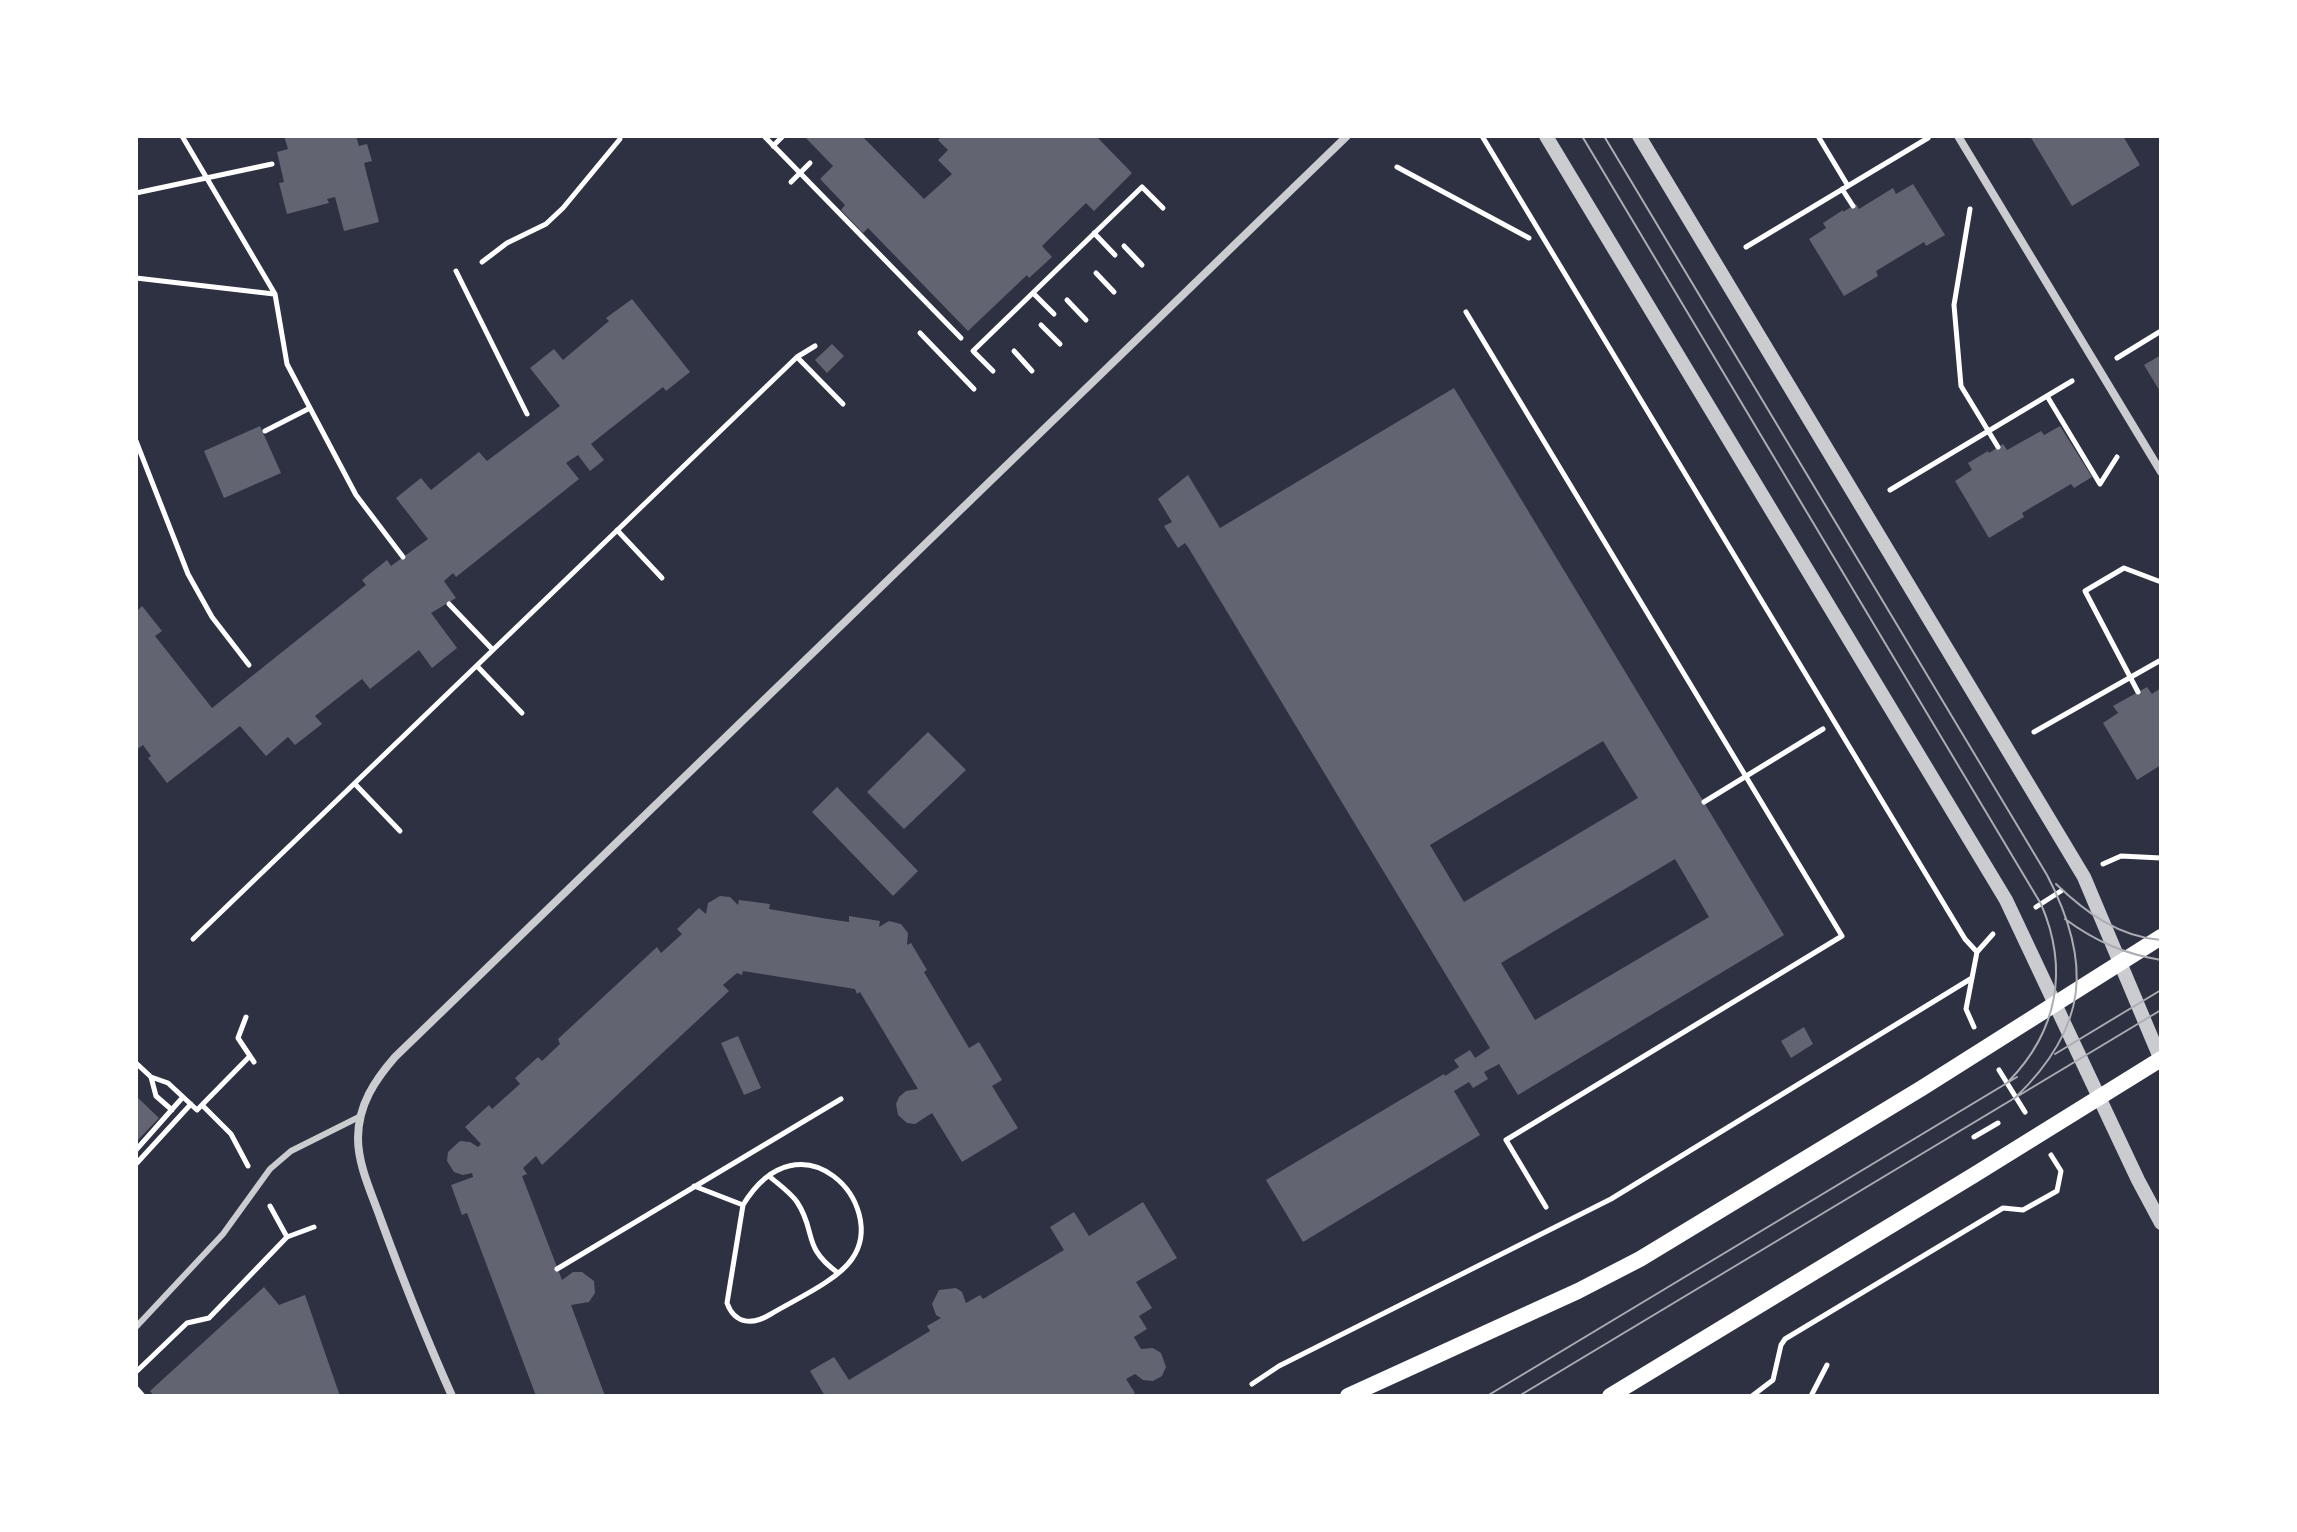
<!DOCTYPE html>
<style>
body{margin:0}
#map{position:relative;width:2297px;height:1532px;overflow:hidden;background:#2d3142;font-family:Signika,sans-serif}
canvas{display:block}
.frame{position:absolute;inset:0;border:138px solid #fff;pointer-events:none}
</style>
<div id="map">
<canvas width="2297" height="1532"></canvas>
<div class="frame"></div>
</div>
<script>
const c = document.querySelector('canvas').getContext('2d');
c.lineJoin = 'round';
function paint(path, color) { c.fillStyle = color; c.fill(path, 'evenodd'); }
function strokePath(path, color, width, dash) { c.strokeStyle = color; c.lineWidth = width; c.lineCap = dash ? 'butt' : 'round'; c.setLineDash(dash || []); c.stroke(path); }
paint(new Path2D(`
 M284 136H356L359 146 367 144 372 161 364 163 379 222 344 231 335 197 327 199 329 203 287 214 279 183 284 182 277 152 288 149Z
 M804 136H862L924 199 952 174 938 160 948 150 938 140 942 136H1096L1132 173 1094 211 1086 203 1042 246 1052 257 1029 278 1027 275 968 331 868 228 863 233 841 210 845 205 820 179 833 166Z
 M2030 136H2123L2140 165 2072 206Z
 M1913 184 1945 235 1926 246 1924 242 1876 271 1878 276 1844 296 1809 239 1826 228 1823 223 1843 210V212L1856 204 1859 209 1893 188 1896 194Z
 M632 299 690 372 666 391 663 387 591 444 604 460 590 471 578 455 566 463 579 479 456 577 453 573 444 581 456 598 431 613 457 648 432 668 419 650 370 689 362 679 315 716 322 724 295 745 288 737 266 756 240 726 167 783 148 758 151 756 143 745 136 750V612L142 606 162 631 155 636 212 708 366 585 362 580 387 560 391 566 428 539 396 498 421 478 431 490 479 452 487 461 560 406 530 368 554 349 563 360 609 321 606 318Z
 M832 344 844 356 827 373 815 360Z
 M2161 355V393L2144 365Z
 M1454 388 1784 935 1518 1095 1499 1064 1484 1072 1488 1079 1473 1088 1469 1082 1454 1091 1480 1135 1303 1242 1266 1180 1444 1074 1445 1076 1459 1067 1454 1060 1470 1050 1475 1058 1490 1048 1188 547 1185 543 1178 548 1164 526 1172 522 1158 499 1188 475 1220 528ZM1603 741 1638 798 1464 902 1430 845ZM1675 859 1709 917 1535 1020 1501 963Z
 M260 426 281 473 224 498 204 451Z
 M2060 426 2092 477 2074 488 2071 484 2022 513 2024 517 1989 538 1955 481 1972 470 1968 463 1988 451 1989 453 2003 444 2007 450 2041 431 2044 435Z
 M2147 687 2152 694 2161 688V765L2137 780 2103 723 2118 713 2113 706Z
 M928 732 966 770 904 829 867 792Z
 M837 787 918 871 893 896 812 812Z
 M720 896 730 897 738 905 739 900 770 904 769 909 828 919 849 922V916L880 921 879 927 889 921 901 924 908 933 907 945 911 943 927 970 924 972 969 1048 979 1042 1002 1080 992 1086 1018 1128 962 1162 932 1113 915 1124 907 1123 898 1115 896 1104 899 1097 906 1091 918 1089 860 992 857 994 855 989 743 971 742 975 737 973 723 985 729 991 542 1165 536 1156 523 1168 527 1174 522 1176 562 1280 573 1272H582L594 1281 595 1293 589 1302 571 1305 605 1396H536L467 1213 462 1215 451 1185 473 1177 472 1173 463 1175 454 1172 447 1161 448 1152 460 1141 470 1142 478 1147 481 1144 465 1127 489 1105 492 1109 520 1084 515 1078 538 1057 542 1061 560 1044 558 1039 657 947 661 953 682 934 677 929 699 908 706 914 708 903Z
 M1804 1027 1813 1044 1791 1058 1781 1041Z
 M738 1036 761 1088 744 1095 721 1043Z
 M136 1096 159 1118 136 1142Z
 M1143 1202 1177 1258 1136 1282 1152 1308 1139 1316 1147 1329 1134 1337 1141 1349 1153 1348 1161 1353 1166 1367 1162 1376 1153 1381 1143 1380 1135 1374 1126 1379 1135 1393 1130 1396H825L810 1371 834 1357 849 1380 930 1331 927 1326 941 1318 936 1315 932 1304 939 1290 956 1288 962 1292 966 1303 980 1295 983 1299 1064 1250 1050 1227 1074 1212 1089 1236Z
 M264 1287 279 1305 305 1295 340 1396H154L150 1391Z`), '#626471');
strokePath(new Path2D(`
 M182 136 275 294 287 364 310 408 356 495 403 557
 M764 136 961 338
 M1482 136 1965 939 1977 952
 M1818 136 1848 186
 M773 146 783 136
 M1397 167 1529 238
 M791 182 810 163
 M1842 189 1853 206
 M136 193 272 164
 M1970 209 1954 305 1961 386 1998 447
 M1094 233 1115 255
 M1124 246 1142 265
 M1746 247 1928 138
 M482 262 507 243 546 224 563 208 620 139
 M456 271 527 414
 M1096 273 1114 292
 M136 278 274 294
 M1033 293 1054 314
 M1067 300 1086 320
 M1466 312 1842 936 1506 1140 1546 1207
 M1041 325 1060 344
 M920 333 974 389
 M1014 351 1032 371
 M797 357 843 404
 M2117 358 2161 331
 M993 371 973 351 1142 187 1163 208
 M2047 396 2100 484 2117 457
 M265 431 310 408
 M136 441 188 574 212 617 249 665
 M1890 490 2072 381
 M617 530 662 578
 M449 604 493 650
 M477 666 522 713
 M2138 692 2085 591 2124 568 2161 582
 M2034 732 2161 660
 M355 784 400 831
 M1704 802 1823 729
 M2103 864 2121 856 2161 858
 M2036 907 2061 891
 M193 939 797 357 815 346
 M246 1017 238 1038 254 1062
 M1974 1027 1966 1009 1977 952 1993 934
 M136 1063 151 1077 168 1083 197 1110 249 1057
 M1999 1070 2025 1112
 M151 1077 156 1096 172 1110
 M202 1105 231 1134 248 1166
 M1974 1137 1998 1123
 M136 1150 183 1097
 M136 1164 191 1104
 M769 1176C778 1184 790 1192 797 1202 817 1232 801 1246 838 1273
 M694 1186 743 1205 727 1303C735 1325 753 1325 771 1314 794 1300 837 1281 852 1259 890 1205 801 1110 743 1205
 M270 1206 287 1237
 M557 1269 841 1099
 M136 1372 187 1323 209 1318 287 1237 314 1227
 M1252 1384 1279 1366 1611 1199 1972 978
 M136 1388 143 1396
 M1752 1396 1773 1380 1781 1345 1785 1339 2003 1208 2023 1210 2057 1191 2061 1171 2051 1155
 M1811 1396 1827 1365`), '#fff', 5);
strokePath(new Path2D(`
 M136 1327 223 1234 270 1169 291 1151 361 1116`), '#caccd0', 6);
strokePath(new Path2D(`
 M1958 136 2161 472
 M452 1396C426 1338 403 1280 381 1220 372 1194 358 1166 358 1138 358 1105 375 1080 395 1057L1347 136`), '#caccd0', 8);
strokePath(new Path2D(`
 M1546 136 2006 900 2138 1180 2161 1223
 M1639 136 2084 877 2161 1060`), '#caccd0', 14);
strokePath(new Path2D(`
 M1348 1396 1578 1291 1640 1259 1922 1088 2161 937
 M1610 1396 1974 1175 2161 1059`), '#fff', 16);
strokePath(new Path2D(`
 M1582 136 2041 904C2069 969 2058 1031 2008 1082
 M1604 136 2047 875C2093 963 2088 1027 2016 1097
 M2056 884C2085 912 2119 937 2161 940
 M2065 919C2095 941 2124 954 2161 960
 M2055 1054 2161 990
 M1487 1396 2017 1077
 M1519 1396 2161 1010`), '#abadb3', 2);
</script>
